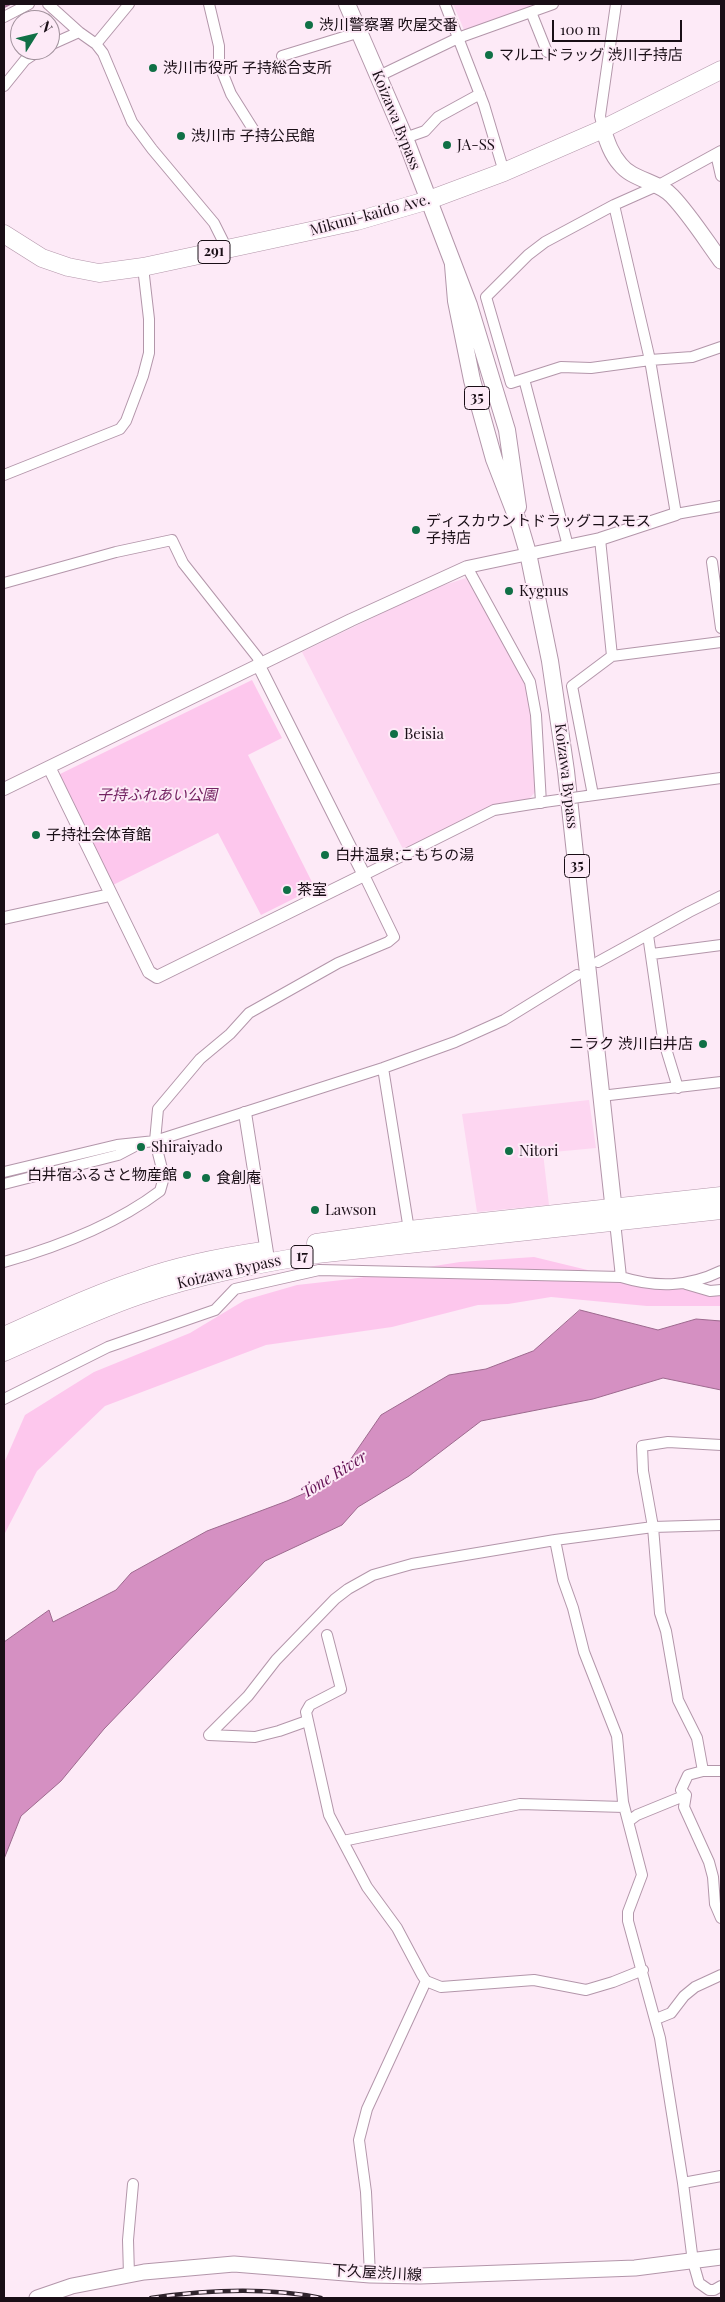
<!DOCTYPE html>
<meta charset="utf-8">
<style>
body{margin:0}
#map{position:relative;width:725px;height:2302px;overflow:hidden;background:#fdeaf7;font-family:"Playfair Display",serif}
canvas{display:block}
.frame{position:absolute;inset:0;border:5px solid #190e16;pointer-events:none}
.north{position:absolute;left:10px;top:10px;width:50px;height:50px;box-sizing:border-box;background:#fdeaf7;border:1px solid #a2929d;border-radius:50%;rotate:54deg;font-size:14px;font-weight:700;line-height:20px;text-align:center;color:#190e16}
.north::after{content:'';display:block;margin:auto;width:18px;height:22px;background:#107046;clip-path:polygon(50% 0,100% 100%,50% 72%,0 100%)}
.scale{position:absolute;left:552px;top:20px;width:130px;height:22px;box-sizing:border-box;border:2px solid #190e16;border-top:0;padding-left:6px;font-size:15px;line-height:18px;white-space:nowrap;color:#190e16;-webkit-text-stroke:4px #fdeaf7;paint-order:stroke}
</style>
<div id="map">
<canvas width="725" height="2302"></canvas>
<div class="frame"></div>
<div class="north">N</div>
<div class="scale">100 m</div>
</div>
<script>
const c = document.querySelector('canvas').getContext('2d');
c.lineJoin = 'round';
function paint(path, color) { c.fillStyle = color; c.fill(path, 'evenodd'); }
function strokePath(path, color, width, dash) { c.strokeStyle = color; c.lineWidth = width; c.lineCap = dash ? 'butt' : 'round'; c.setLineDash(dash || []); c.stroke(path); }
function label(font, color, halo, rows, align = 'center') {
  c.font = font + ' "Playfair Display","Noto Sans JP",serif'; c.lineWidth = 4; c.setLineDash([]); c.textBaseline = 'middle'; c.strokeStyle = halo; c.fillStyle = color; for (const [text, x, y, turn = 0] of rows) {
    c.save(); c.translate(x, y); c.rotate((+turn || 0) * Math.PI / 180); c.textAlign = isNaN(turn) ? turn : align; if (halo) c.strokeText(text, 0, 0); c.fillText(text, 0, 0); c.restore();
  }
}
paint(new Path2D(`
 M453 4H541L525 8 465 32Z
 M466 578 526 681 533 718 537 790 529 799 497 804 404 851 302 652 432 589Z
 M589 1100 596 1148 543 1153 549 1205 477 1212 462 1114Z`), '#fdd6f1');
paint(new Path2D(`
 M252 680 282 738 248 755 315 888 261 915 218 833 111 886 58 775Z
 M534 1257 645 1284 721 1290V1306H647L551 1297 508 1304 478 1305 392 1327 266 1345 105 1406 37 1471 4 1535V1463L25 1415 94 1372 190 1333 245 1300 297 1285 351 1279 460 1262Z`), '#fdc7ed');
const water = new Path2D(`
 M580 1310 658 1330 696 1319 721 1321V1390L663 1378 593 1399 481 1421 409 1476 358 1507 342 1525 265 1561 104 1729 61 1781 21 1816 4 1859V1642L49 1610 53 1622 116 1590 131 1573 207 1531 287 1501 337 1479 381 1415 449 1375 486 1369 533 1351Z`);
paint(water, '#d590c2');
strokePath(water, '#9d698e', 1);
strokePath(new Path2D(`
 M4 7 10 4`), '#9d698e', 2.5);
const minor = new Path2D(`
 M48 4 79 32 96 44 103 53 132 122 152 149 214 223 227 249
 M209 4 219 46V64L231 94 253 129
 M445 4 484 105 504 172
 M531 12 547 52
 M4 17 29 4
 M96 44 129 4
 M50 45 79 32
 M282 56 360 32
 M379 76 458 38 553 4
 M4 86 25 60 40 50
 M603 129 600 116 616 4
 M405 138 425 131 438 117 480 94
 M721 151 659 185 614 205 545 242 528 255 486 297 511 383 561 367 591 368 650 360 692 357 721 347
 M716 154 721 176
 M614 205 650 360 676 514 721 506
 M524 379 568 546
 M4 475 120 429 126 421 143 376 149 353V319L143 267
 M600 539 612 656
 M712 562 721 628
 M467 567 530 682 536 715 541 803
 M4 583 116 552 172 540 183 563 258 658 259 666
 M593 795 572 686 612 656 721 642
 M587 796 721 778
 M648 935 663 1039 678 1088
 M652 954 721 945
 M598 962 689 912 721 896
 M383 1068 409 1230
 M601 1096 721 1082
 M4 1172 117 1145 155 1141 383 1068 455 1042 504 1020 577 975
 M4 1184 118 1155 137 1145
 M615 1222 621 1277
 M4 1262C57 1247 115 1225 160 1191L164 1177 155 1141 158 1109 200 1059 230 1034 249 1013 338 963 388 942 394 937 364 875 494 810 544 802
 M686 1284 710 1291 721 1290
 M4 1399 108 1347 215 1310 235 1289 319 1270 621 1277C657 1288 688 1287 721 1271
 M555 1540 563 1580 573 1608 584 1652 617 1736 623 1802 642 1875 628 1912V1921L660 2038 683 2183 693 2262 699 2283 709 2290H714L721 2286
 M327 1635 341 1689 310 1705 306 1712 329 1815 367 1887 397 1928 422 1975 426 1981 441 1987 534 1980 586 1990 613 1982 643 1970
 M209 1735 248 1696 276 1660 335 1599 348 1589 373 1575 412 1564 555 1540 653 1527 721 1525
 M209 1735 255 1737 279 1731 307 1721
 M703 1771 697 1738 678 1700 666 1631 660 1613 653 1527 643 1471 642 1446 668 1442 721 1445
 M721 1771H703L688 1775 681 1790 686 1795 684 1807 709 1862 713 1877 715 1904 721 1918
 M629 1821 637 1815 686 1795
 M343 1841 520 1804 624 1807
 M656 2019 671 2013 684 1996 695 1987 721 1975
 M683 2183 721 2176
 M129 2275 128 2240 133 2184
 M370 2275 366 2192 359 2140 367 2109 426 1981`);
const tertiary = new Path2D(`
 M49 767 149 972 157 977 364 875 259 666
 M4 789 351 620 467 567 600 539 676 514
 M4 918 110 895
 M245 1113 268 1259`);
const secondary = new Path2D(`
 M603 129C607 141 611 154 620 164 632 180 658 181 672 196 690 215 705 239 721 261
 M37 2298 72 2286 144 2272 234 2264 370 2275 420 2276 635 2268 721 2257`);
const primary = new Path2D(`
 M347 4 405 138 469 305 507 430 518 507
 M453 265 456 301 472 380 494 459 520 526 528 553 550 661 566 771 615 1221`);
const trunk = new Path2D(`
 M4 234 42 258 68 267 99 273 143 267 357 221 429 200 504 172 603 129 721 70
 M316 1243 409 1230 721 1196
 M4 1336C49 1316 94 1294 141 1279 181 1265 222 1257 263 1251
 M4 1352C49 1332 93 1311 140 1295 198 1275 257 1264 317 1254L721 1210`);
strokePath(minor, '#b396aa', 12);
strokePath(tertiary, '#b396aa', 14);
strokePath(secondary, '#b396aa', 17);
strokePath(primary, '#b396aa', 18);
strokePath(trunk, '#b396aa', 19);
strokePath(minor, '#fff', 10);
strokePath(tertiary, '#fff', 12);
strokePath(secondary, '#fff', 15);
strokePath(primary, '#fff', 16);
strokePath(trunk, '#fff', 18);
const rail = new Path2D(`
 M151 2298C206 2290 266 2287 321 2298`);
strokePath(rail, '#30242d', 4.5);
strokePath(rail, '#fdeaf7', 2.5, [8]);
const minorBridge = new Path2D(`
 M544 802 587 796`);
strokePath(minorBridge, '#b396aa', 12, []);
strokePath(minorBridge, '#fff', 10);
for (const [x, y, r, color] of [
 [309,25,5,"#107046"],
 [489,55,5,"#107046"],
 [153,68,5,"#107046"],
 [181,136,5,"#107046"],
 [447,145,5,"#107046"],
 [416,530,5,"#107046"],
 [509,591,5,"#107046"],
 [394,734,5,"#107046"],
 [36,835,5,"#107046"],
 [325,855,5,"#107046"],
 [287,890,5,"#107046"],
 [703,1044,5,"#107046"],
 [141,1147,5,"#107046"],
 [509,1151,5,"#107046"],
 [187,1175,5,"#107046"],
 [206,1178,5,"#107046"],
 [315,1210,5,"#107046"]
]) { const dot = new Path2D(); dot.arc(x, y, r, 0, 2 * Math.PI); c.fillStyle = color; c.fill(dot); strokePath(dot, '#fdeaf7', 2); }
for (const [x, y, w] of [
 [214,252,32],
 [477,398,25],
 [577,866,25],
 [302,1257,22]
]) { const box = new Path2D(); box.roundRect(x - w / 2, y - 11.5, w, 23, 4); c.fillStyle = '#fdeaf7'; c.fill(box); strokePath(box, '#190e16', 1); }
label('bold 14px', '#190e16', null, [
 ["291",214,252],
 ["35",477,398],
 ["35",577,866],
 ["17",302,1257]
]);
label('15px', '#190e16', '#fdeaf7', [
 ["渋川警察署 吹屋交番",319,25],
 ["マルエドラッグ 渋川子持店",499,55],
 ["渋川市役所 子持総合支所",163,68],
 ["渋川市 子持公民館",191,136],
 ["JA-SS",457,145],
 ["ディスカウントドラッグコスモス",426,521],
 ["子持店",426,538],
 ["Kygnus",519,591],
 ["Beisia",404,734],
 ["子持社会体育館",46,835],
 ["白井温泉;こもちの湯",335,855],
 ["茶室",297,890],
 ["ニラク 渋川白井店",693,1044,"right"],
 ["Shiraiyado",151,1147],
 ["Nitori",519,1151],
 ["白井宿ふるさと物産館",177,1175,"right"],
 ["食創庵",216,1178],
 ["Lawson",325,1210]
], 'left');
label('15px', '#190e16', '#fdeaf7', [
 ["Koizawa Bypass",396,120,68],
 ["Mikuni-kaido Ave.",370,215,-15],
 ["Koizawa Bypass",566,776,83],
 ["Koizawa Bypass",229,1272,-13],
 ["下久屋渋川線",377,2273,3]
]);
label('italic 15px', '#742362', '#fdeaf7', [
 ["子持ふれあい公園",157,795]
]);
label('italic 16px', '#610e51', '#fdeaf7', [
 ["Tone River",334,1475,-32]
]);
</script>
